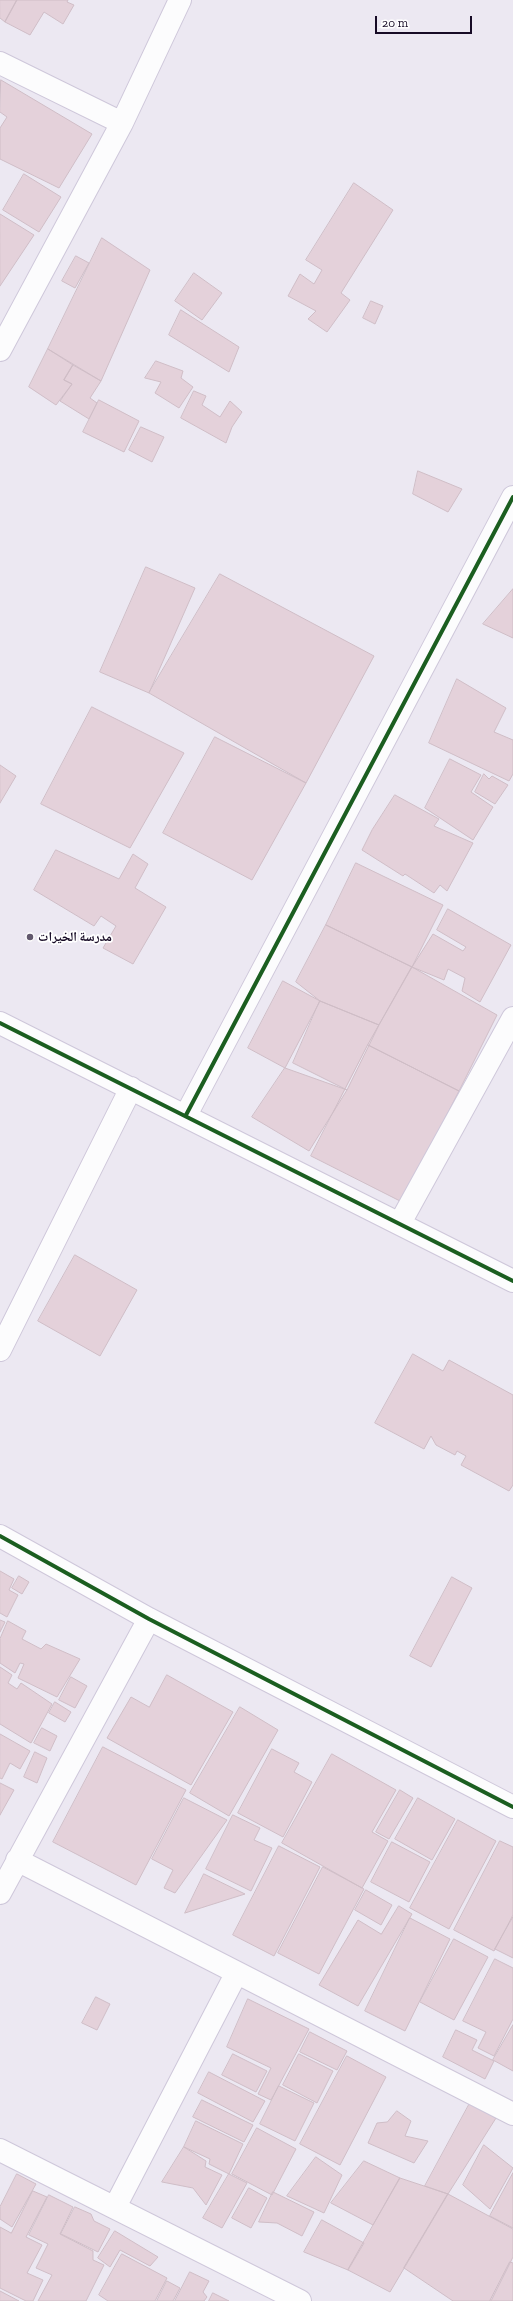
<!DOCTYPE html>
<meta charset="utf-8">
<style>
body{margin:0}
#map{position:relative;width:513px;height:2301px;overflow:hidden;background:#ece8f2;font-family:"Zilla Slab",serif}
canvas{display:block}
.scale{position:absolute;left:375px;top:16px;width:97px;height:18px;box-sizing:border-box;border:2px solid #170b26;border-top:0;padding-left:5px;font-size:12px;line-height:14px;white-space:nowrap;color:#170b26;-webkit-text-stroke:3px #fff;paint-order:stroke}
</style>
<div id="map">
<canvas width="513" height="2301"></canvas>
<div class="scale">20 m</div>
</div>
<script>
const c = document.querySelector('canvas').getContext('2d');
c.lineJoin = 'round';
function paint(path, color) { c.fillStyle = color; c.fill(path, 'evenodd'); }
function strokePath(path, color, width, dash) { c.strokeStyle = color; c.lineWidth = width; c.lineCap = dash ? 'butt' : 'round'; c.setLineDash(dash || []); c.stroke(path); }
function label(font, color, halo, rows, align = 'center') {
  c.font = font + ' "Zilla Slab","Noto Naskh Arabic",serif'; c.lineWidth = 3.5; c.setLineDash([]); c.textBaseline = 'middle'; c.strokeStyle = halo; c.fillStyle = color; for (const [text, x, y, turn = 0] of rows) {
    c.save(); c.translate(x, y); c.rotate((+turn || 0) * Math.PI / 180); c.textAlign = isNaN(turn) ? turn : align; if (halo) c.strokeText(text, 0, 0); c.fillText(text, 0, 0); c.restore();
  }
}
const building = new Path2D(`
 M0 0H17L5 22 0 18Z
 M17 0H68L67 2 74 5 63 24 44 12 30 35 5 22Z
 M1 80 92 134 59 188 0 159V128L7 117 0 112Z
 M24 174 61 197 39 232 3 210Z
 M354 183 393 210 341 293 350 300 327 332 308 319 316 311 288 296 300 274 314 284 322 270 306 260Z
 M0 214 34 235 0 286Z
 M102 238 150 270 101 381 48 349Z
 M76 256 89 263 75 288 62 281Z
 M194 273 222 293 202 320 175 301Z
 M371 301 383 306 375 324 363 318Z
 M181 310 239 347 229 372 169 335Z
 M48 349 73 365 64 380 72 384 56 405 29 387Z
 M156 361 183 371 181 378 193 387 179 408 155 393 161 382 145 378Z
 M73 365 101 381 90 398 97 403 89 419 60 401 72 384 64 380Z
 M194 391 206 396 202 405 220 417 230 401 242 412 232 427 226 443 181 418Z
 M99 400 139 421 124 452 83 432Z
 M141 427 164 437 152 462 129 450Z
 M418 471 462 489 448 512 413 494Z
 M146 567 195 588 149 693 100 672Z
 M220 574 374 656 306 783 149 693Z
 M513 589V638L483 624Z
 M457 679 506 708 494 732 513 740V774L509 781 429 743Z
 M92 707 184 753 130 848 41 804Z
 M215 737 306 783 252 880 163 833Z
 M450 759 481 775 471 792 493 807 473 840 425 808Z
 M0 765 16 776 0 803Z
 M484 774 489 779 492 776 508 785 495 804 475 792Z
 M395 795 439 819 434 826 473 843 447 891 440 885 434 893 405 874 403 876 362 850 372 830Z
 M56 850 119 879 133 854 148 864 135 888 166 907 133 964 103 948 116 926 101 916 94 926 34 890Z
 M356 863 443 905 412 967 326 925Z
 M448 909 511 945 480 1002 462 991 465 978 448 969 444 980 412 967 433 934 463 951 466 947 437 930Z
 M326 925 412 967 379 1025 320 1001 296 982Z
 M412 967 497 1015 459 1091 368 1045Z
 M283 981 320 1001 285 1068 248 1048Z
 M320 1001 379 1025 347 1090 293 1063Z
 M368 1045 459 1091 402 1202 311 1156Z
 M285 1068 347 1090 309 1151 252 1117Z
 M75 1255 137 1290 100 1356 38 1321Z
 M413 1354 443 1371 449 1360 513 1395V1485L509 1491 461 1465 466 1456 457 1451 455 1455 436 1445 431 1436 424 1449 375 1423Z
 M0 1571 14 1579 9 1590 18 1595 7 1617 0 1613Z
 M19 1576 29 1582 22 1594 12 1588Z
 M452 1577 472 1588 431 1667 410 1656Z
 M0 1620 5 1622 0 1632Z
 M8 1621 26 1631 22 1639 41 1649 46 1644 80 1659 57 1697 18 1678 24 1664 20 1663 15 1673 0 1663V1639Z
 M0 1667 12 1675 8 1683 17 1689 21 1683 52 1704 31 1743 0 1724Z
 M167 1675 233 1712 191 1785 107 1738 131 1697 149 1707Z
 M71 1677 87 1686 75 1708 59 1700Z
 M55 1702 71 1712 65 1722 49 1713Z
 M240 1707 278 1730 229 1816 190 1793Z
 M42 1728 57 1736 50 1751 34 1743Z
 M0 1734 30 1751 20 1769 10 1763 2 1779 0 1778Z
 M103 1747 186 1790 136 1885 53 1842Z
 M272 1749 299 1763 294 1772 312 1782 283 1837 238 1813Z
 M35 1752 47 1758 37 1783 24 1777Z
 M332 1754 396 1790 372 1832 388 1841 362 1888 282 1843Z
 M0 1783 14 1790 0 1815Z
 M400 1790 413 1798 389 1839 376 1832Z
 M184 1798 227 1820 175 1893 164 1888 173 1870 152 1859Z
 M418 1798 455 1819 432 1860 395 1839Z
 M233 1815 260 1828 254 1840 272 1848 251 1891 206 1869Z
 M458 1820 496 1841 449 1929 410 1908Z
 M500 1841 513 1847V1915L494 1951 454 1930Z
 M392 1842 430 1862 409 1902 371 1882Z
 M279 1846 320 1867 274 1956 233 1935Z
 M323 1867 364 1889 319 1974 278 1953Z
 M204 1874 245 1894 185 1913Z
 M366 1890 392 1905 381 1925 355 1910Z
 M399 1906 412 1914 358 2006 319 1985 358 1920 381 1934Z
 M513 1917V1958L495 1949Z
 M410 1918 450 1939 405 2031 365 2011Z
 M454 1939 488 1957 454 2020 420 2002Z
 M495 1959 513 1968V2019L494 2056 478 2048 486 2032 463 2021Z
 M96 1997 110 2004 97 2030 82 2023Z
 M248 1999 309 2029 271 2100 258 2094 271 2068 227 2047Z
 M513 2025V2071L493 2060Z
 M456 2030 477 2040 472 2050 494 2061 485 2079 443 2057Z
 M310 2032 347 2051 337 2070 300 2052Z
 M233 2054 267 2071 256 2092 222 2075Z
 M299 2054 333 2071 317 2103 283 2085Z
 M347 2056 386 2077 340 2165 300 2144Z
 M209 2072 265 2101 253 2122 198 2093Z
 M279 2086 314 2103 295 2141 260 2124Z
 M202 2100 253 2125 244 2142 193 2117Z
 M470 2103 496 2118 448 2194 425 2186Z
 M397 2111 411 2121 405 2136 428 2141 414 2163 368 2143 377 2123 387 2122Z
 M196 2121 243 2144 229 2174 209 2164 210 2159 184 2147Z
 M257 2128 296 2149 272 2195 232 2174Z
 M484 2145 513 2168 490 2209 463 2185Z
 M184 2147 206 2161 205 2167 222 2175 206 2205 193 2188 162 2182Z
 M316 2157 342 2175 324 2213 287 2196Z
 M364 2161 400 2178 373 2225 331 2203Z
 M513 2173V2228L490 2216Z
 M17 2174 36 2184 12 2227 0 2219V2207Z
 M229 2174 247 2183 222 2228 203 2218Z
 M400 2178 448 2194 390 2292 348 2270Z
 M249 2188 267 2198 251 2228 232 2218Z
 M33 2191 47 2197 26 2237 42 2245 27 2273 43 2280 33 2301H26L0 2288V2227L11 2233Z
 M273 2192 314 2212 302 2236 277 2223 259 2222Z
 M448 2194 513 2229V2257L491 2301H453L404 2268Z
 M49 2195 73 2207 60 2234 93 2251V2260L104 2265 86 2301H38L52 2275 36 2268 48 2244 29 2235Z
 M75 2207 91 2214 94 2221 110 2229 98 2252 61 2234Z
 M322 2220 364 2243 348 2270 304 2252Z
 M115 2231 158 2257 150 2266 120 2250 110 2267 98 2258Z
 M122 2254 167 2278 155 2301H108L99 2295Z
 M510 2262 513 2263V2301H490Z
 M190 2272 209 2281 203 2292 207 2297 204 2301H175Z
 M167 2281 180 2288 173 2301H157Z
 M0 2291 19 2301H0Z
 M213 2293 229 2301H209Z`);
paint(building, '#e4d1da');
strokePath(building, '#cfbdc6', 1);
const minor = new Path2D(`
 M0 63 122 123
 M0 350 122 123 180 0
 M0 1023 513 1281
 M186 1115 513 497
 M400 1223 513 1018
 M0 1350 131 1088
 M0 1536 149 1619 513 1807
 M17 1860 513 2114
 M0 1893 149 1619
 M0 2150 300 2301
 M115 2207 236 1974`);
strokePath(minor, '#cec7da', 24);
strokePath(minor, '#fcfcfd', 22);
strokePath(new Path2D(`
 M0 1023 513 1281
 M186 1115 513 497
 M0 1536 149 1619 513 1807`), '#1b5e20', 4);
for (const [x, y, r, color] of [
 [30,937,4,"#62586d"]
]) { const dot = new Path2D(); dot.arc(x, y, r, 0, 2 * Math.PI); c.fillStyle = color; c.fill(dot); strokePath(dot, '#fff', 1.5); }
label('bold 13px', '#170b26', '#fff', [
 ["مدرسة الخيرات",38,937]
], 'left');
</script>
